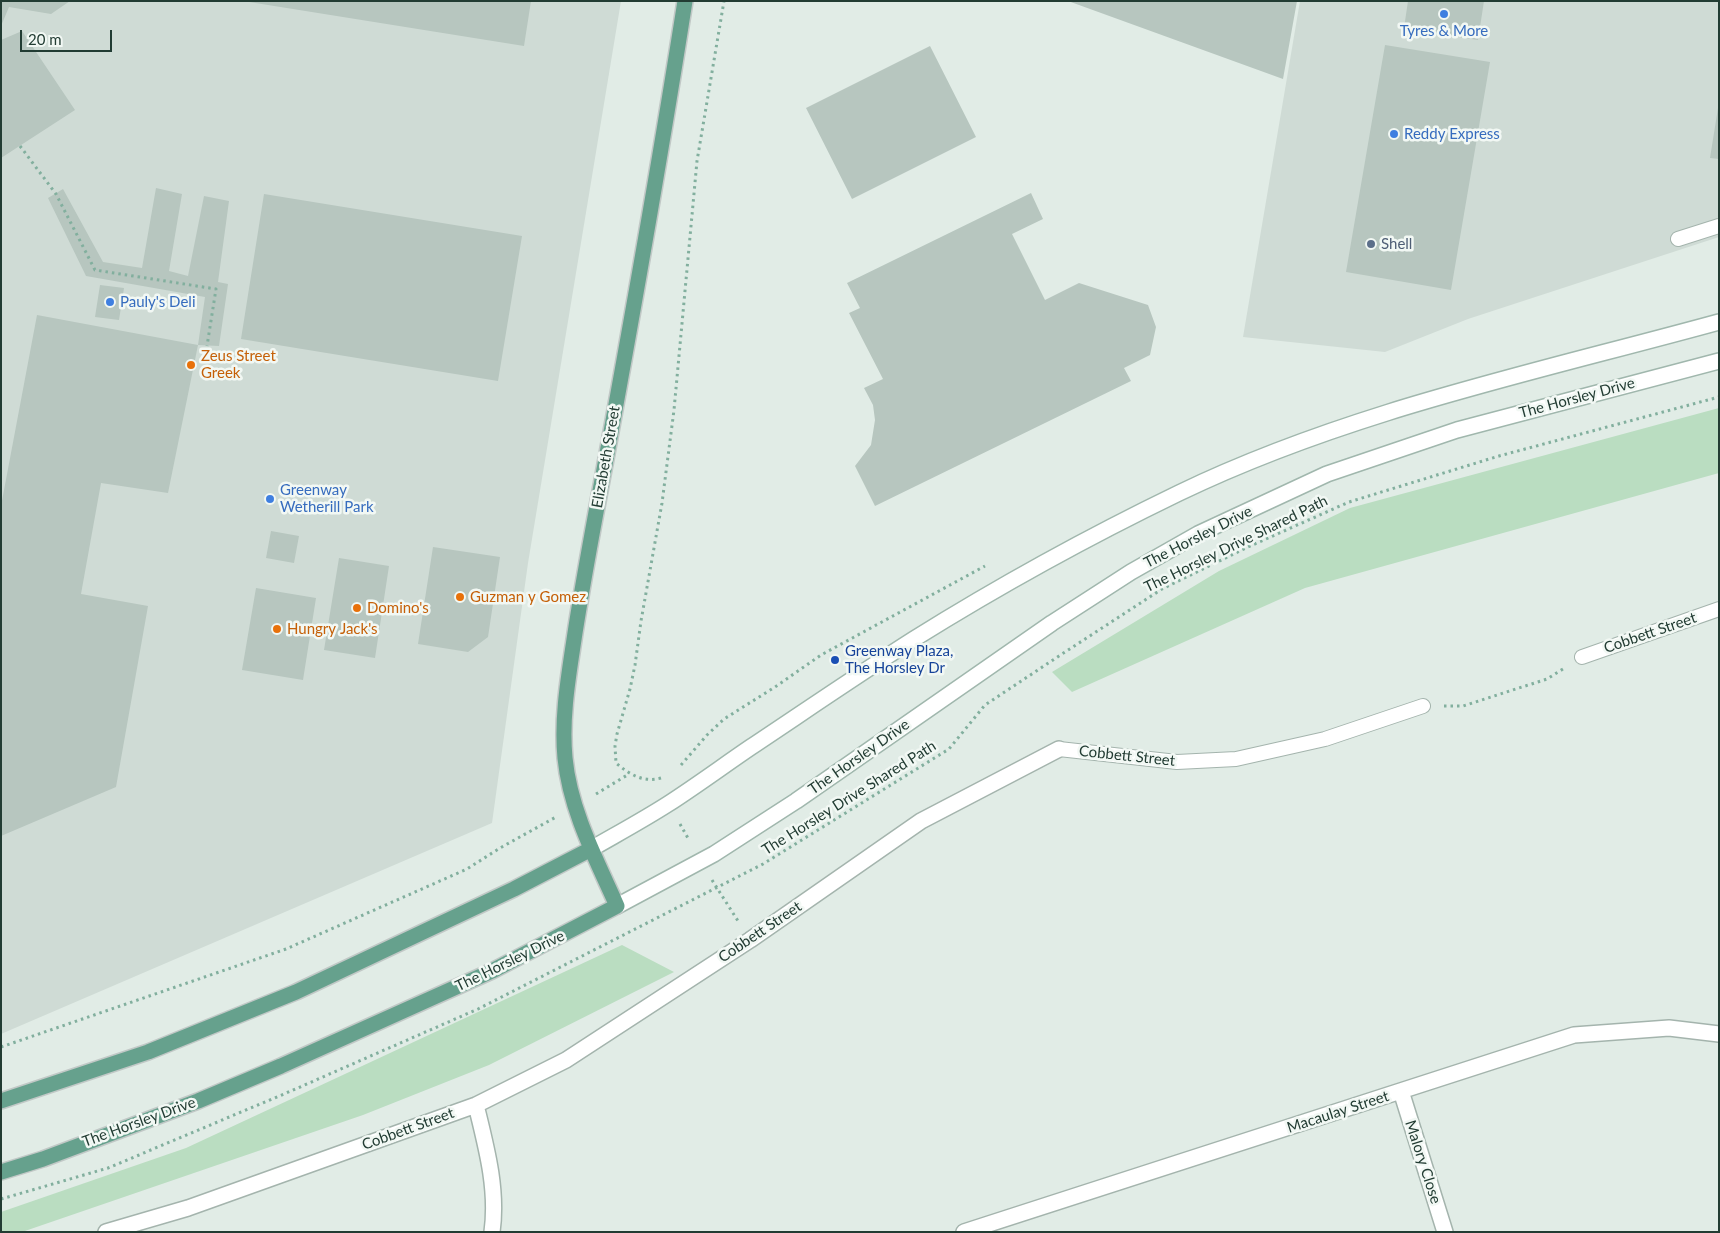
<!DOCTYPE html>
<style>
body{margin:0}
#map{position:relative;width:1720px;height:1233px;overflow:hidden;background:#e1ece6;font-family:Lato,sans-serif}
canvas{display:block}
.frame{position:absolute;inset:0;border:2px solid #223c33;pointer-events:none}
.scale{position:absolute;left:20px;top:30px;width:92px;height:22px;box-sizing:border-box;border:2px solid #223c33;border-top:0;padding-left:6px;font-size:15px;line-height:18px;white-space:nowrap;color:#223c33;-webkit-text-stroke:4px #f2f8f4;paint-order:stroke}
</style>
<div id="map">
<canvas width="1720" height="1233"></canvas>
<div class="frame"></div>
<div class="scale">20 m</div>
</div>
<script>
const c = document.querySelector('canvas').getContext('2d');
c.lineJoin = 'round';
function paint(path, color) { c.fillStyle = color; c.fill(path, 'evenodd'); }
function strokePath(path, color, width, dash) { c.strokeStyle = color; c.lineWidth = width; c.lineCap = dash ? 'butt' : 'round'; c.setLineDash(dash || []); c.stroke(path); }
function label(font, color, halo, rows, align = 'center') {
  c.font = font + ' Lato,sans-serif'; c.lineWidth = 5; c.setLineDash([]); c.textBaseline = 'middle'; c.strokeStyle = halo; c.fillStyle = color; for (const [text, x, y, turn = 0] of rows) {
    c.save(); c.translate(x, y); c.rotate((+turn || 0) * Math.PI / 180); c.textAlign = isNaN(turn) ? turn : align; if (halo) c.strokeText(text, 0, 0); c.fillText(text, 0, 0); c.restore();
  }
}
paint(new Path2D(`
 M1 1H621L528 563 492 823 1 1034Z
 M1300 1H1719V237L1468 319 1385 352 1243 337Z`), '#cfdbd5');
paint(new Path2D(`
 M1719 408V473L1305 588 1072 692 1052 672 1219 571 1350 508Z
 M622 945 674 972 489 1065 363 1115 22 1232H1V1212L186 1148Z`), '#baddc1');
paint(new Path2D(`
 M1 1H70L51 14 9 7 1 26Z
 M243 1H531L524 46Z
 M1068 1H1297L1283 79Z
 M1408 1H1484L1478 40 1404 28Z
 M22 31 75 110 1 158V40Z
 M1385 45 1490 62 1451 290 1346 272Z
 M930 46 976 137 852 199 806 108Z
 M1718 108 1719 109V159L1710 158Z
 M156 188 182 194 169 271 188 276 204 196 229 201 218 282 228 284 219 346 198 345 205 297 86 276 48 198 63 189 103 262 142 268Z
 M1031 193 1043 219 1012 234 1045 300 1079 283 1148 305 1156 327 1150 355 1124 368 1131 381 875 506 855 466 871 445 875 420 873 405 864 388 883 379 849 313 860 308 847 283Z
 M264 194 522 236 498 381 241 339Z
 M100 285 124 288 119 320 95 317Z
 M37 315 198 345 168 493 101 483 81 594 148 606 116 787 1 836V506Z
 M271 531 299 536 294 563 266 558Z
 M433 547 500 557 488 637 468 652 418 644Z
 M339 558 389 566 375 658 324 650Z
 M256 588 316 598 303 680 242 670Z`), '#b7c6bf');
const service = new Path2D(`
 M1678 239 1719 226
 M1582 657 1719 609
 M1059 749 1177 762 1236 759 1325 739 1423 706`);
const minor = new Path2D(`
 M1401 1091 1445 1232
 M476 1105C486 1146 498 1189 492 1232
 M106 1232 188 1208 476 1105 566 1060 750 940 921 821 1059 749
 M964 1232 1574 1035 1669 1028 1719 1034`);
const secondary = new Path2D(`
 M591 849C617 834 643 820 668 804 696 786 723 766 751 747 805 711 859 674 914 639 999 586 1088 537 1179 493 1349 411 1537 372 1719 322
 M617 906 714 854 796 801 1052 623 1131 572 1198 534 1327 474 1457 430 1719 361`);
const primary = new Path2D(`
 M1 1101 148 1052 296 992 514 889 591 849
 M1 1172 43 1159 198 1101 281 1066 492 971 617 906C596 859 570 810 565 758 561 716 569 674 575 633 584 575 595 517 606 459 634 307 661 154 685 1`);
strokePath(service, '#a4b4ad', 16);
strokePath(minor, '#a4b4ad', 18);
strokePath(secondary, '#a0b7ad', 18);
strokePath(primary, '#c1c8c6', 18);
strokePath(new Path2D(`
 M20 146 56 194 95 270 216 289 207 346
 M1444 706H1463L1547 679 1563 669
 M681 765 707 735 724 719 775 687 821 655 985 566
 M661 778C643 783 629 774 616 763L615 746 617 734 630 689 635 665 641 621 662 503 674 410 697 161 724 1
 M596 794 629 774
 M680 824 689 840
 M712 880 738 921
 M1 1047 286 949 467 869 500 848 556 817
 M1 1199 108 1168 284 1094 478 1009 763 864 949 749 985 705 1062 654 1162 589 1248 547 1349 502 1499 456 1719 397`), '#82af9e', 3, [2.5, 4]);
strokePath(service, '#fff', 14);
strokePath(minor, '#fff', 15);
strokePath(secondary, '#fff', 15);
strokePath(primary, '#66a18d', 15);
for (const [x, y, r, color] of [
 [1444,14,5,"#3f7fe0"],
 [1394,134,5,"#3f7fe0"],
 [1371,244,5,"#5c6f8a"],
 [110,302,5,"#3f7fe0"],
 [191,365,5,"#e8710a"],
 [270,499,5,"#3f7fe0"],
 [460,597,5,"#e8710a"],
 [357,608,5,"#e8710a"],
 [277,629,5,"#e8710a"],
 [835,660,5,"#1a4fb4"]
]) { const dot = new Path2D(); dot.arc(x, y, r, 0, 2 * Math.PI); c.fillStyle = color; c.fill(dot); strokePath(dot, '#f2f8f4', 2); }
label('15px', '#366cbe', '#f2f8f4', [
 ["Tyres & More",1444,31,"center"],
 ["Reddy Express",1404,134],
 ["Pauly's Deli",120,302],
 ["Greenway",280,490],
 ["Wetherill Park",280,507]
], 'left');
label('15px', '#4e5e75', '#f2f8f4', [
 ["Shell",1381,244]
], 'left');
label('15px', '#c56008', '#f2f8f4', [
 ["Zeus Street",201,356],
 ["Greek",201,373],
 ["Guzman y Gomez",470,597],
 ["Domino's",367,608],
 ["Hungry Jack's",287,629]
], 'left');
label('15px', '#223c33', '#f2f8f4', [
 ["The Horsley Drive",1577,398,-15],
 ["Elizabeth Street",606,457,-80],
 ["The Horsley Drive",1198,537,-27],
 ["The Horsley Drive Shared Path",1236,544,-26],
 ["Cobbett Street",1650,633,-19],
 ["Cobbett Street",1127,756,6],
 ["The Horsley Drive",859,757,-35],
 ["The Horsley Drive Shared Path",849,798,-32],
 ["Cobbett Street",760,932,-34],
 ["The Horsley Drive",510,961,-26],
 ["Macaulay Street",1338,1112,-18],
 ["The Horsley Drive",139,1122,-20],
 ["Cobbett Street",408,1129,-20],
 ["Malory Close",1423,1162,72]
]);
label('15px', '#164399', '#f2f8f4', [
 ["Greenway Plaza,",845,651],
 ["The Horsley Dr",845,668]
], 'left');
</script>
